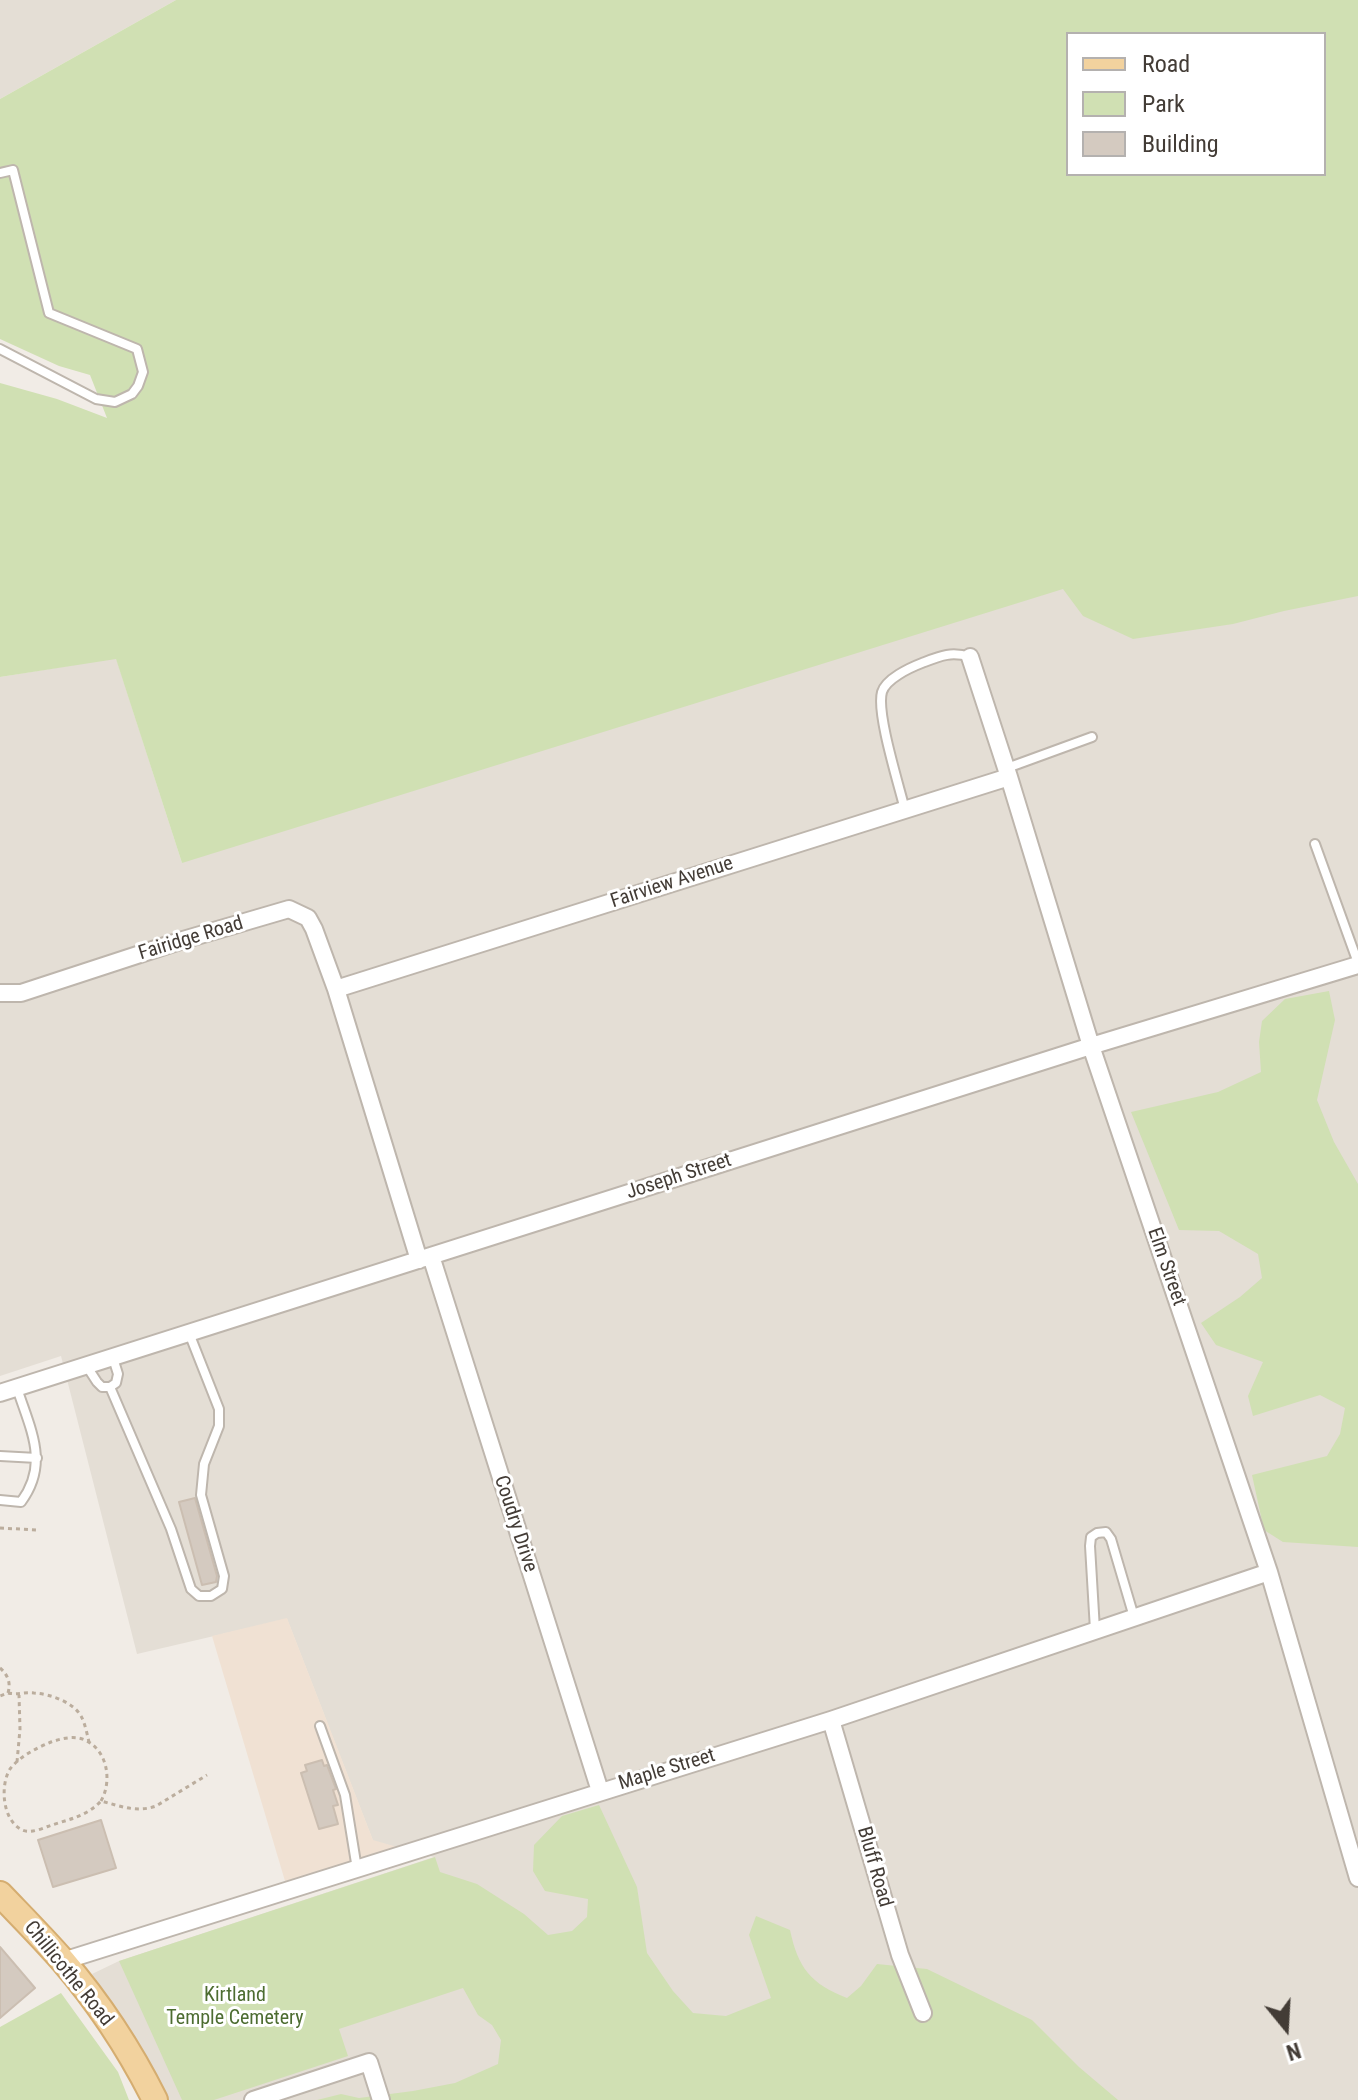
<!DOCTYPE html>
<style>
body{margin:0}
#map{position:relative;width:1358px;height:2100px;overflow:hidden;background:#f1ece6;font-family:"Roboto Condensed",sans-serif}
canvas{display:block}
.legend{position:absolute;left:1066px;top:32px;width:260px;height:144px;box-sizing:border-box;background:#fff;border:2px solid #b4b1af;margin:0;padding:10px 14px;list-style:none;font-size:24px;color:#433c36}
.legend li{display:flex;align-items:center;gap:16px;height:40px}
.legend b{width:40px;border:2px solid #b4b1af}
.north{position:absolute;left:1246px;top:1988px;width:80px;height:80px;-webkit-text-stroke:6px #fff;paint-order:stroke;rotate:162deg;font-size:22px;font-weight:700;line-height:32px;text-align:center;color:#433c36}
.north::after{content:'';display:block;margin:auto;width:28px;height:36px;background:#433c36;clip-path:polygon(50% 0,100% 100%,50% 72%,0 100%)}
</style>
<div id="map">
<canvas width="1358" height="2100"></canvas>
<ul class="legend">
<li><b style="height:10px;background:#f2d29e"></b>Road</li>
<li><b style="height:22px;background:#d0e0b3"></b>Park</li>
<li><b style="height:22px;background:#d4cac0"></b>Building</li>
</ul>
<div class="north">N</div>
</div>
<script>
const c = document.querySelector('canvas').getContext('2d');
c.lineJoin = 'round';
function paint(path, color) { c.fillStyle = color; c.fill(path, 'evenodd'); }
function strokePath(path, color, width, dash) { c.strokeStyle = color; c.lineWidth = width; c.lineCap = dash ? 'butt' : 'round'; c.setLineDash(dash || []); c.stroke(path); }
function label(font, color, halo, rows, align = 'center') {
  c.font = font + ' "Roboto Condensed",sans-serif'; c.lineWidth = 6; c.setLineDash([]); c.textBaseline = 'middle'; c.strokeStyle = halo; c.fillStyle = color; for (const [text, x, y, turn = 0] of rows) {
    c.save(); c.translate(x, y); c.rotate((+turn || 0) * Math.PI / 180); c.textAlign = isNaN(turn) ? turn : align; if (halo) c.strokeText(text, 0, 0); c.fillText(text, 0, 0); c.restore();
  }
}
paint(new Path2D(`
 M0 0H176L0 99Z
 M957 0H1358V2100H169L92 1974 119 1961 434 1857 373 1841 287 1619 137 1654 61 1356 0 1376V677L116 658 182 863ZM1068 34H1324V174H1068Z`), '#e4ded5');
paint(new Path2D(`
 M287 1618 373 1840 404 1849 285 1881 212 1636Z`), '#f0e1d3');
paint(new Path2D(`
 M176 0H1358V596L1284 611 1233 624 1133 639 1083 616 1063 589 182 863 116 659 0 677V383L57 399 107 418 90 375 59 366 0 339V99ZM1068 34H1324V174H1068Z
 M1329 991 1335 1020 1317 1100 1334 1142 1358 1184V1547L1283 1542 1264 1530 1252 1475 1327 1456 1340 1434 1345 1408 1320 1395 1253 1416 1248 1396 1263 1362 1216 1345 1201 1323 1240 1297 1262 1278 1258 1254 1219 1231 1179 1230 1131 1112 1218 1092 1261 1072 1259 1042 1262 1021 1285 999Z
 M599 1805 637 1887 647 1953 673 1991 693 2013 726 2016 771 1998 749 1935 756 1916 790 1930C798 1968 811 1984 847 1998L861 1986 877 1964 927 1969 1032 2020 1079 2067 1118 2100H317L341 2094 359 2098 413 2091 455 2083 498 2064 501 2040 492 2025 478 2015 463 1988 339 2029 348 2056 214 2100H182L119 1961 435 1857 440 1872 477 1884 524 1914 548 1935 572 1931 587 1917 588 1899 545 1891 533 1871 534 1845 562 1816Z
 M61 1993 118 2072 129 2100H0V2027Z`), '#d0e0b3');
const building = new Path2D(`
 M195 1498 217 1576 216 1582 202 1585 179 1502Z
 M322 1760 324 1766 327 1765 336 1789 333 1790 338 1805 333 1806 338 1824 319 1829 301 1773 307 1771 305 1765Z
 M101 1820 116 1868 53 1887 38 1840Z
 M0 1947 35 1988 0 2018Z`);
paint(building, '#d4cac0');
strokePath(building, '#cbbeb1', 2);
const lane = new Path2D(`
 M0 173 13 170 49 313 137 349 143 372 138 386 132 394 115 402 96 399 0 349
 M1007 768 1092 737
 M905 810C899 785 876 713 882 692 886 679 909 668 922 663 940 656 951 651 970 657
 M1315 844 1358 963
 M86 1365 97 1382 102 1387H110L116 1383 118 1374 113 1358
 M110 1387 171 1529 191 1589 199 1596H211L222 1589 224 1576 201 1495 204 1464 219 1426V1409L189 1333
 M0 1456 37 1458
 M0 1500 21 1502C50 1463 30 1429 17 1388
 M1095 1630 1090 1546 1091 1537 1097 1533 1106 1532 1111 1539 1134 1617
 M320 1726 345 1795 357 1869`);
const street = new Path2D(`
 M970 657 1009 777 1091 1046 1269 1572 1358 1878
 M336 989 1009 777
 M0 993H21L183 940 289 909 308 918 314 929 336 989 419 1260
 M431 1256 600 1791
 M0 1393 1091 1046 1358 965
 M831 1720 900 1955 923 2013
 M63 1961 831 1720 1269 1572
 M253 2100 369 2062 381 2100`);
const primary = new Path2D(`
 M0 1894C21 1916 43 1938 63 1961 99 2003 130 2050 155 2100`);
strokePath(lane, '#beb6ad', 12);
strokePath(street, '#beb6ad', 20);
strokePath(primary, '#d5ad70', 28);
strokePath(new Path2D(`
 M0 1528 37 1530
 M0 1668C8 1675 11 1683 8 1693L0 1696
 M8 1693C17 1695 25 1692 34 1693 50 1694 73 1702 81 1716 85 1723 87 1734 89 1742
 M17 1762 20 1729 19 1695
 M101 1801C112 1782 108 1752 87 1741 76 1735 63 1738 51 1742 37 1748 20 1756 10 1769 0 1785 2 1820 22 1830 31 1834 43 1828 52 1825 70 1819 87 1816 101 1801 120 1806 137 1813 156 1806L207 1775`), '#bbad9d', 3, [4, 4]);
strokePath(lane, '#fff', 8);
strokePath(street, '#fff', 16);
strokePath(primary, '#f2d29e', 24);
label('20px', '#433c36', '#fff', [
 ["Fairview Avenue",672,883,-18],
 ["Fairidge Road",191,939,-17],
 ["Joseph Street",679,1177,-18],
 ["Elm Street",1166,1267,71],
 ["Coudry Drive",515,1524,72],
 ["Maple Street",667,1770,-17],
 ["Bluff Road",874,1867,74],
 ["Chillicothe Road",68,1974,51]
]);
label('20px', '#4d6d31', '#fff', [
 ["Kirtland",235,1996],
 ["Temple Cemetery",235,2019]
]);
</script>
